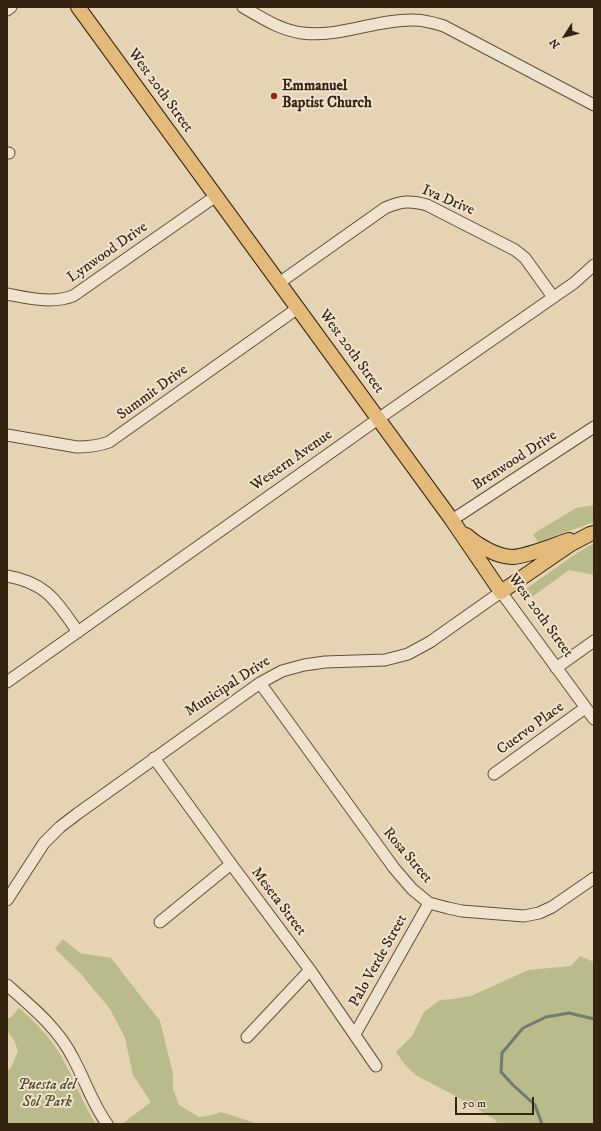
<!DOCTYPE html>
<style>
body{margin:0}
#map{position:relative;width:601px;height:1131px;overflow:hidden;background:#e6d3b3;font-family:"IM FELL DW Pica",serif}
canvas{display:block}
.frame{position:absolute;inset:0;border:8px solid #342410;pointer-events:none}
.north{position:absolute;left:545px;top:16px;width:40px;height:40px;-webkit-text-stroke:3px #efe2ce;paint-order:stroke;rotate:234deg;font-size:11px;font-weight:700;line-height:16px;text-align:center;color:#342410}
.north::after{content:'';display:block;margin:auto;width:14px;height:18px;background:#342410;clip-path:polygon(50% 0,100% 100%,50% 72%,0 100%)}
.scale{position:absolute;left:455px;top:1097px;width:79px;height:18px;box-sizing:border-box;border:2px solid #342410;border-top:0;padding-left:5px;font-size:12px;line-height:14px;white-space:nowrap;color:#342410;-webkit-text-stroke:3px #efe2ce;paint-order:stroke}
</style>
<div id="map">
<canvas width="601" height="1131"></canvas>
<div class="frame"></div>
<div class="north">N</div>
<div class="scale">50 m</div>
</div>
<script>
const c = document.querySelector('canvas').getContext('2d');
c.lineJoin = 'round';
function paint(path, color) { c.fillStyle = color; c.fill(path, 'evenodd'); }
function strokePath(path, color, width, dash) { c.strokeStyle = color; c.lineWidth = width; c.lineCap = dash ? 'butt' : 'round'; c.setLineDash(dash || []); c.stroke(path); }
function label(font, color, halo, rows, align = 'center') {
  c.font = font + ' "IM FELL DW Pica",serif'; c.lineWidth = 4; c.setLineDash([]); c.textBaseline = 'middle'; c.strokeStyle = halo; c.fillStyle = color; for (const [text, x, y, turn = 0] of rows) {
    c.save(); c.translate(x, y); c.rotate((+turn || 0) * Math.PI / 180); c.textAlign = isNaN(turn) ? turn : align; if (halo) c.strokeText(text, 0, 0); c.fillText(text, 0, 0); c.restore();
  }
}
paint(new Path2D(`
 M594 505V522L538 542 533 534 576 508Z
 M594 543V575L569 570 532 597 523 601 522 595 526 589 577 553Z
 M63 939 80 953 111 958 160 1021 173 1074V1089L179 1105 199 1117 208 1116 221 1112 258 1124H122L151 1102 133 1075 125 1038 110 1009 81 974 55 949Z
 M580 956 594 962V1124H498L494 1119 452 1094 417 1076 406 1066 396 1052 412 1036 424 1012 440 1000 453 999 471 996 528 970 571 966Z
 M19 1008C35 1022 50 1037 61 1056 74 1078 82 1103 96 1124H7V1071L11 1068 18 1051 14 1040 7 1031V1019L11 1017Z`), '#b9bb8a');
strokePath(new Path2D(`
 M542 1124 535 1105 513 1085 501 1072 502 1053 523 1028 546 1017 569 1013 594 1019`), '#6f7c6f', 3);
const minor = new Path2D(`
 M243 7C262 18 280 30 302 33 340 38 376 19 414 20 425 20 434 23 444 26L594 105
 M7 10 11 7
 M7 153H9
 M279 283 385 208C401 201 410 200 427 205L515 250 525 258 553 297
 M7 294C29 298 51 304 73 296L216 196
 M7 435 77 447C89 447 98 446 109 442L298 308
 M452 520 594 427
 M7 576C47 583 56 601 78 632
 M556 668 594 641
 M7 682 378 419 574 283 594 265
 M260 683 394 868 412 889 429 903 448 908 462 911 524 916 539 913 552 907 594 878
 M154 758 231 864 310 970 376 1066
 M494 774 585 708
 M7 900 44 843 60 827 77 814 260 683 282 671 304 665 325 662 385 660 408 654 430 642 501 592 594 719
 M160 922 231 864
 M7 985C32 1007 58 1028 73 1058 85 1080 92 1103 107 1124
 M355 1034 429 903
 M247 1037 310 970`);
const major = new Path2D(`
 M78 7 452 520 501 592 571 544 590 534 594 533
 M466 535C477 545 497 557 513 557 528 556 554 545 569 540`);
strokePath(minor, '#605039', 13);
strokePath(major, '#342410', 16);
strokePath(minor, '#efe2ce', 11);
strokePath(major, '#e3ba7a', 14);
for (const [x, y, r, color] of [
 [274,96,4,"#8f2418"]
]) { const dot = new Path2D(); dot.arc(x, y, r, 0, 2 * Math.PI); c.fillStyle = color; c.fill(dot); strokePath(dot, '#efe2ce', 1.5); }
label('bold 15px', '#342410', '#efe2ce', [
 ["Emmanuel",282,87],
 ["Baptist Church",282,104]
], 'left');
label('15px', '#342410', '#efe2ce', [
 ["West 20th Street",160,91,54],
 ["Iva Drive",448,201,23],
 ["Lynwood Drive",108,253,-35],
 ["West 20th Street",351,352,54],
 ["Summit Drive",153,393,-36],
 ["Western Avenue",292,461,-35],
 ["Brenwood Drive",515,461,-33],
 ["West 20th Street",540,616,54],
 ["Municipal Drive",228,687,-33],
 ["Cuervo Place",531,729,-36],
 ["Rosa Street",407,856,50],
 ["Meseta Street",278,902,53],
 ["Palo Verde Street",379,961,-61]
]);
label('italic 15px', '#554a2e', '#efe2ce', [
 ["Puesta del",47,1086],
 ["Sol Park",47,1103]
]);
</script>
